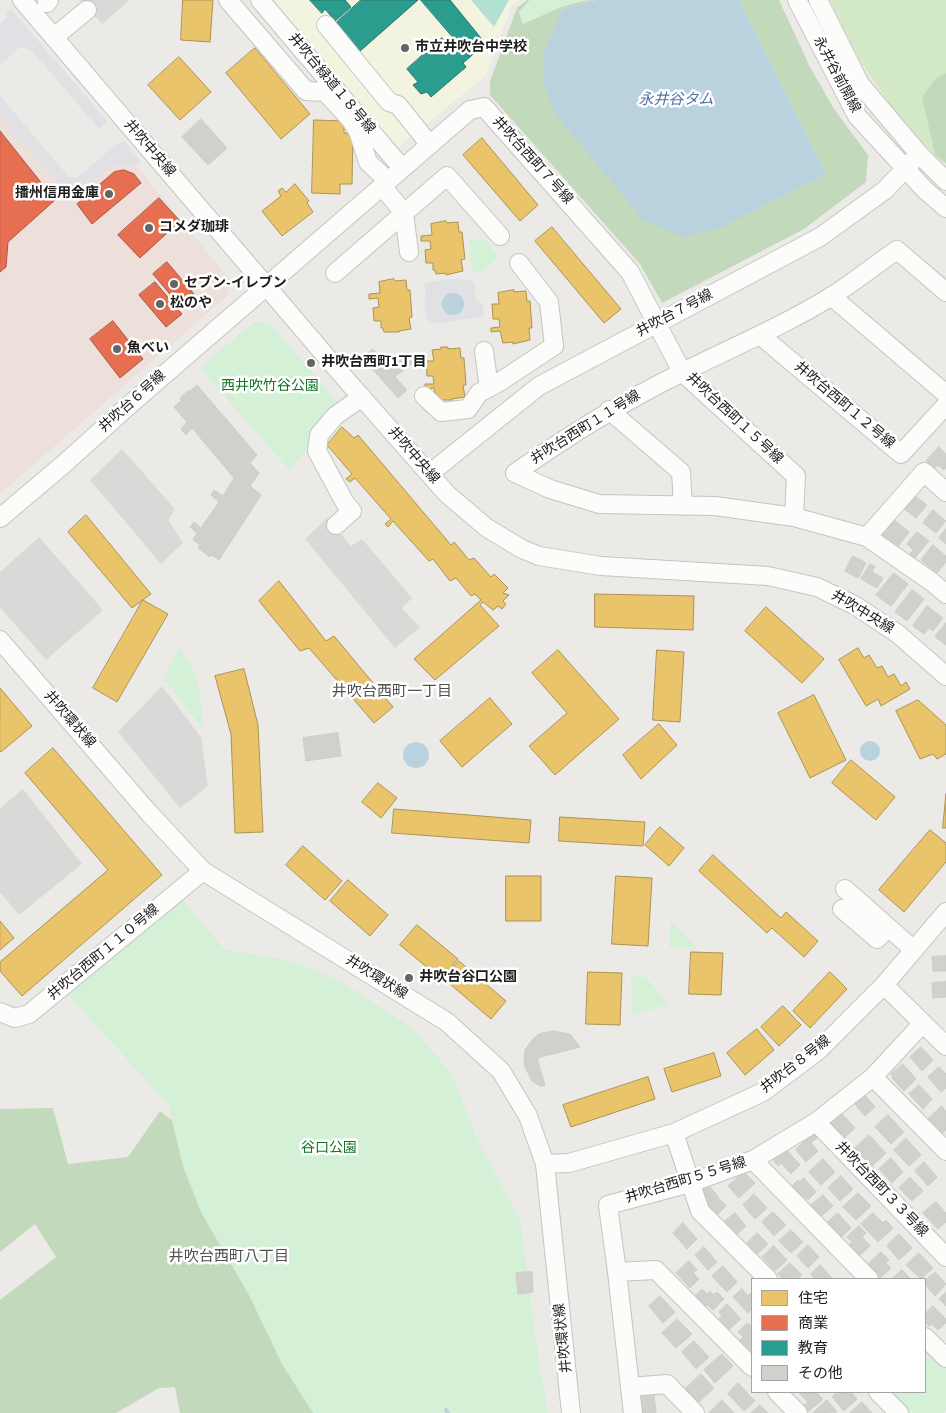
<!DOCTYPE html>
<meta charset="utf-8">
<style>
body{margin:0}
#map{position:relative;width:946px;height:1413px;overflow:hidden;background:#ebeae6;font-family:"Source Sans 3","Noto Sans JP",sans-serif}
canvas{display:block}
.legend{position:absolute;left:751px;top:1278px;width:175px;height:115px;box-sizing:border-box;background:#fff;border:1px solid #a5a5a5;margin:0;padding:6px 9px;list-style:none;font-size:15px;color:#1d1d1d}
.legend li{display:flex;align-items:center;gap:10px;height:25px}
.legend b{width:25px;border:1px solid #a5a5a5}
</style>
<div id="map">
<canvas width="946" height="1413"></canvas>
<ul class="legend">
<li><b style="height:14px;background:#e9c46a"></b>住宅</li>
<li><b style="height:14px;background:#e76f51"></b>商業</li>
<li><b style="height:14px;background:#2a9d8f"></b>教育</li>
<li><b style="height:14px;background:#d2d0cd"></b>その他</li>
</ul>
</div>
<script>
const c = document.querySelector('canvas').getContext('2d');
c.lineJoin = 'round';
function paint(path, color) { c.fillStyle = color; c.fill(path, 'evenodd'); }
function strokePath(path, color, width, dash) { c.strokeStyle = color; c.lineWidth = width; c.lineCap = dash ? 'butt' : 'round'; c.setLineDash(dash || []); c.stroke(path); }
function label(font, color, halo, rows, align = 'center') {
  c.font = font + ' "Source Sans 3","Noto Sans JP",sans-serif'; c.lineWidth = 5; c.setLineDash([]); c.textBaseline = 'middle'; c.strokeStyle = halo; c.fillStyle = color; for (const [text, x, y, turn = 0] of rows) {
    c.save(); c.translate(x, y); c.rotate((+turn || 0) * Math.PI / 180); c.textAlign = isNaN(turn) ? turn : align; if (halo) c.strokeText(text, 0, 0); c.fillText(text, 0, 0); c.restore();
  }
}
paint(new Path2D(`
 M80 0H130L102 24Z
 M122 449 175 509 168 520 183 543 161 564 90 480Z
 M327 518 351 546 362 539 412 598 402 608 420 627 395 648 305 539Z
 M39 537 103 610 46 660 0 607V572Z
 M162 686 201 737 208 786 180 808 118 732Z
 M23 789 82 864 19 915 0 892V808Z`), '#dad9d7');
paint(new Path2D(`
 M0 117 73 200 114 166 136 165 231 281 228 295 0 494Z`), '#ede0db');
paint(new Path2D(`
 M274 0H520L511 7 486 75 397 148Z`), '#f3f4e0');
paint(new Path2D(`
 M830 0H946V73L935 79 922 97 935 155 896 113 859 59Z`), '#d3e8c5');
paint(new Path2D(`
 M527 0H530L519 12 523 24C547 13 570 0 597 0L562 9 544 55V84L826 174 739 0H779L810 67 834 109 868 155 866 182 804 229 662 303 640 264 490 95V81L517 8Z
 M946 73V164L935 155 922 97 935 79Z
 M53 1108 68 1164 128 1157 160 1111 211 1151 402 1413H180L175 1387 159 1388 116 1413H0V1300L56 1257 35 1224 0 1252V1109Z`), '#c3d9bc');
paint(new Path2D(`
 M530 0H584L561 7 523 24 519 12Z
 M469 240H486L496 254V260L481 272H472Z
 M254 322 269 323 341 406 310 436 308 449 289 470 200 368Z
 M179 648C199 670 202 700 203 729L163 678Z
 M182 899 224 949 296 962 345 984 412 1028 452 1074 477 1139 520 1219 539 1362 548 1413H313L282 1364 250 1297 201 1212 183 1166 168 1104 68 995Z
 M671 921 697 948 669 947Z
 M641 975C653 981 659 994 668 1005L632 1014 631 976Z
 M925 1344 946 1365V1410L943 1413H906L885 1392H925Z`), '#d4f1d8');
paint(new Path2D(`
 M471 0H509L494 27Z`), '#b2e1d3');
paint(new Path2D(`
 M10 8 107 121 99 129 33 52 24 48H19L0 65V24L7 17 6 13Z
 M0 96 69 177H78L115 145 120 142H125L141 162 136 165 113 166 73 200 0 117Z
 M448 279H464L474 282 476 302 483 304 484 316 443 323H433L426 319 424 302 426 293 424 283Z`), '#e1e0e4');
paint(new Path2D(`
 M597 0H739L826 174 720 228 683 237 643 220 553 111 544 84 543 55 562 9Z
 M442 304a11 11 0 1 1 22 0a11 11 0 1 1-22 0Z
 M860 751a10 10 0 1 1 20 0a10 10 0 1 1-20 0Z
 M403 755a13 13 0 1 1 26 0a13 13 0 1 1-26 0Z`), '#bad2de');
const homes = new Path2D(`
 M183 0H213L210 42 181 40Z
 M255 48 310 114 281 139 226 73Z
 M179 57 211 92 180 120 148 85Z
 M314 120 344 121V133H353L352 184H340V194L312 193Z
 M482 138 538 205 520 221 463 155Z
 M295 184 309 201 307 203 313 212 282 236 262 211 281 196 278 191 282 188 286 192Z
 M446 221 447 223 458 222 459 232H462L465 259 461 260 463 271 446 275V273L436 274 435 270H433V263H426L425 250 431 249 430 241H421V236L432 235 431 224Z
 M552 227 621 309 604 323 535 241Z
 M394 279 395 281 406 280 407 290H410L412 317 409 318 411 329 399 331V332H384L383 328H381V321H374L373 308 379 307 378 298 369 299V294L380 293 379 282Z
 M514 290V292L526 291 527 301H530L532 328H529L530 340 513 344V342L503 343 500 331 491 332V328L500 327 499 319H493L492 304H499L498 293Z
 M441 347H448V349L460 348 461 358H464L466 385H463L465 397 452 399 453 400H437L434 388 425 389V384H434L433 376H427L426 361H434L432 350 441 349Z
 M342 427 354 438 358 435 451 545 454 542 469 560 474 558 491 577 494 574 508 588 503 593 509 595 503 601 506 604 502 609 498 606 493 610 483 602 480 605 499 626 435 680 414 659 481 600 475 594 471 596 456 578 450 581 433 559 429 561 393 521 388 527 385 524 391 519 355 478 350 482 346 479 352 474 327 445Z
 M86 515 151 594 132 608 68 532Z
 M279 581 326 641 334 636 393 707 374 723 309 648 300 651 259 601Z
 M595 594 694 596 693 630 595 627Z
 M143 600 168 614 117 702 93 688Z
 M766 607 824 659 802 683 745 631Z
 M858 648 864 658 869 655 877 668 882 666 888 677 894 674 901 686 906 682 910 689 881 706 878 699 866 706 839 660Z
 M558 650 619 719 555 775 529 746 567 713 532 673Z
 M657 650 684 652 680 722 653 720Z
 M244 669 258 725 263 832 235 833 231 734 215 676Z
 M0 688 32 726 1 752 0 751Z
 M814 695 846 760 810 778 778 713Z
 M490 698 512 724 462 767 440 741Z
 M918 700 946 725V754L937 759 933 754 920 759 896 711Z
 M659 724 677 745 641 779 623 755Z
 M53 748 162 875 22 996 0 971V962L108 870 25 773Z
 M851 760 895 797 876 820 832 783Z
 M378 783 397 798 381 818 362 802Z
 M946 794V828H943Z
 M394 809 531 820 529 843 392 833Z
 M560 817 645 822 643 846 559 841Z
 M660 827 684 848 669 866 645 845Z
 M930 830 946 843V862L904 912 879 890Z
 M303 846 342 881 325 900 286 865Z
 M713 855 781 918 786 912 818 941 804 957 772 928 767 933 699 871Z
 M506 876H541V921H506Z
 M616 876 652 878 648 946 612 944Z
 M348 880 388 915 370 936 330 901Z
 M0 921 14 938 0 950Z
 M417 925 458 959 441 979 400 945Z
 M691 952 723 953 721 995 689 994Z
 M459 961 506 1001 491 1019 444 979Z
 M588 972 622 973 620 1025 586 1024Z
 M830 972 847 989 810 1028 793 1011Z
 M783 1006 801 1025 779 1046 761 1027Z
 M757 1029 774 1050 745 1075 727 1053Z
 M714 1053 721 1076 672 1092 664 1069Z
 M648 1077 655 1099 571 1127 563 1105Z`);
paint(homes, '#e9c46a');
strokePath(homes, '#ac9253', 1);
const shops = new Path2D(`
 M0 131 55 200 8 242 6 267 0 272Z
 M124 170 134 174 141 183 92 224 77 204 114 172Z
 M159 198 180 221 140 258 118 235Z
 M167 262 194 294 180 306 153 274Z
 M155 282 182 314 166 327 139 295Z
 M113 321 143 359 120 378 90 339Z`);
paint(shops, '#e76f51');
strokePath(shops, '#aa5641', 1);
const schools = new Path2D(`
 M310 0H345L351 7 335 21 325 9 322 13Z
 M361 0H418L359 52 336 23Z
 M421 0H450L485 43 470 57Z
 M442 38 452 50 457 43 470 57 463 63 466 67 431 97 427 92 421 94 413 85 418 82 407 69Z`);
paint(schools, '#2a9d8f');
strokePath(schools, '#26776d', 1);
strokePath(new Path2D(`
 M446 1410 448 1413`), '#bad2de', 4);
const building = new Path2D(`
 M201 119 227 148 208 165 182 137Z
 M373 349 388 365 403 353 412 363 395 377 407 390 398 398 363 358Z
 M197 385 257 455 250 463 259 473 250 486 261 495 219 560 212 555 210 557 198 548 200 545 193 540 197 533 190 527 194 522 201 528 219 502 211 495 214 490 223 496 234 478 192 428 186 435 181 429 187 422 174 407 181 401 180 398 189 390 190 391Z
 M939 447 946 454V468L944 470 938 465 935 468 926 461Z
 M914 495 927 505 916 518 903 508Z
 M933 510 946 521 936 533 923 523Z
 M889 516 909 532 896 549 876 532Z
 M946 529V544L939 538Z
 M917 532 929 541 914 559 909 555 913 550 907 544Z
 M933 545 946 556V562L937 573 921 560Z
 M853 556 866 563 858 578 845 571Z
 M870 564 875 566 872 572 883 578 877 588 861 579Z
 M894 573 908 584 891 606 876 595Z
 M912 590 924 599 907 621 895 612Z
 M927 606 943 618 933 631 929 628 924 634 913 626Z
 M946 623V645L935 637Z
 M338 733 341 756 306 761 303 738Z
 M946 956V971H933L932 957Z
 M946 982V997L933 998 932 983Z
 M553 1031 570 1034 580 1047 537 1058 545 1086H540L532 1081 527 1071 524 1064 525 1050 532 1040 539 1034Z
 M921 1047 933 1060 922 1071 910 1057Z
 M903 1064 916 1079 904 1091 892 1078 893 1077 891 1074Z
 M939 1067 946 1074V1088L941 1092 928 1077Z
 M919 1085 932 1099 923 1109 909 1094Z
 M864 1094 875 1107 865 1116 854 1103Z
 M942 1106 946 1111V1130L941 1134 928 1119Z
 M842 1114 855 1128 844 1138 831 1124Z
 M888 1115 904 1132 891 1144 875 1127Z
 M813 1132 818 1137 811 1143 818 1151 806 1162 796 1150Z
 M869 1135 886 1153 870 1168 853 1150Z
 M906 1138 921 1155 909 1166 894 1150Z
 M784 1147 800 1165 791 1174 781 1163 778 1166 772 1159Z
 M891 1158 903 1172 892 1183 879 1169Z
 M823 1159 835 1172 821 1185 809 1172Z
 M924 1162 937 1177 928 1186 915 1171Z
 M744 1172 755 1183 739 1198 728 1186Z
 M841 1176 853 1189 840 1201 828 1188Z
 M910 1177 923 1191 912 1201 899 1188Z
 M804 1178 816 1192 808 1200 804 1197 801 1200 790 1188 798 1180 799 1182Z
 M708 1185 718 1196 707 1206 696 1196Z
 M858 1193 871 1206 856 1220 843 1207Z
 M754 1194 767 1208 755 1219 743 1205Z
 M823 1195 833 1206 819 1218 809 1207Z
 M717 1196 726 1206 716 1216 707 1206Z
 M936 1202 946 1213V1222L938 1229 923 1213Z
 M773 1212 786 1225 774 1236 762 1222Z
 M735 1213 746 1226 735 1236 723 1223Z
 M838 1213 851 1228 840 1238 827 1223Z
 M873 1213 883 1223 886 1220 893 1228 878 1242 861 1224Z
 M683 1223 697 1239 687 1249 673 1233Z
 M859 1226 866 1233 862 1237 870 1246 859 1256 849 1245 852 1242 847 1237Z
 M791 1230 803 1242 791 1253 779 1241Z
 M757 1233 768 1244 754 1257 744 1246Z
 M899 1234 912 1248 899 1260 887 1246Z
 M808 1245 819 1257 808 1268 797 1256Z
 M774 1246 787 1260 775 1271 762 1257Z
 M704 1247 717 1262 708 1270 695 1255Z
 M881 1252 889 1260 886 1263 891 1268 879 1279H876L865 1267Z
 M919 1253 933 1268 921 1279 906 1265Z
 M689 1261 697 1270 693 1273 699 1279 690 1288 676 1273Z
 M790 1263 802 1275 797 1279H783L778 1274Z
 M820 1265 832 1278 831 1279H815L811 1274Z
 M723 1266 737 1282 727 1292 712 1276Z
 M902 1270 911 1279H892Z
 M532 1272 533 1292 518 1294 516 1273Z
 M935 1272 946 1284 935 1296 925 1284V1281Z
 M702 1289 707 1294 710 1291 713 1295 717 1292 724 1299 713 1310 708 1305 705 1307 695 1296Z
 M742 1289 748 1296 752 1292V1308L748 1313 733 1297Z
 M946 1293V1306L939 1299Z
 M660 1296 675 1312 663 1323 649 1306Z
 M727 1304 741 1319 726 1332 716 1321 722 1316 719 1312Z
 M933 1306 946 1319V1323L938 1330 932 1324 929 1326 925 1321V1314Z
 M677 1319 692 1334 676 1348 662 1333Z
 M748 1323 752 1328V1351L749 1354 738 1342 743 1337 738 1332Z
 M694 1341 709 1357 696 1369 682 1352Z
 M722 1354 733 1366 715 1383 704 1370Z
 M701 1374 714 1388 698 1403 685 1389Z
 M738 1383 755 1401 744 1411 728 1394Z
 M803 1392H816L823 1399 808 1412 803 1406 808 1402 800 1394Z
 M838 1392H851L857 1399 844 1411 832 1397Z
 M654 1394 656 1413H639L637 1396Z
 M722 1400 734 1413H709Z
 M827 1400 837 1412 813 1413Z
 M862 1402 872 1413H850Z
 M760 1405 768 1413H751Z`);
paint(building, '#d2d0cd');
strokePath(building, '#ceccc7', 1);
const minor = new Path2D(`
 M22 0 342 375 447 494 487 528 522 549 539 556 601 566 768 576 817 587 856 606 898 634 946 676
 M228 0 306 91 325 92 350 119 358 131 368 162 388 181
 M260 0 402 168
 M797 0 857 116 925 190 946 208
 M818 0 860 84 919 154 946 181
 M47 3 49 0
 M326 25 389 102 398 105 430 145
 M54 37 87 10
 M382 186 404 213 409 252
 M335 273 447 176 500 236
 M946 292 897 250C875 265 854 282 832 296 785 325 733 347 683 372 624 401 569 435 515 473L550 489 599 504 715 506 794 517 867 537 932 582 946 594
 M831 296 946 394
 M760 335 901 454 946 405
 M484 351 489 388
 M424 396 441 412 468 409 479 393 501 381 554 346 549 302 519 263
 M609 410 681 472 683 506
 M429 474 539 386 820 237 885 190 919 154
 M0 518 64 464 127 407 470 110 484 107 630 272 682 372 796 476 794 517
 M336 525 352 511 345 503 317 451 319 435 335 416 362 397
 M867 537 924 472 946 492
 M0 640 149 813 203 871 447 1022 501 1071 528 1116 545 1164 571 1413
 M845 889 914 950
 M842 909 877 939 888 928
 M884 985 946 1046
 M0 1012 15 1018 29 1014 203 871
 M873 1077 946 1151
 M816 1122 946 1257
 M674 1133 700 1211 768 1279
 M753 1160 869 1279
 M545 1164 569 1163 674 1133 763 1092 819 1050 884 985 946 912
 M617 1272 656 1270 752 1367
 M925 1337 946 1358
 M630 1387 667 1384 695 1413
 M777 1392 798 1413
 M878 1392 899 1413
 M633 1413 617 1272 608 1205 690 1183 753 1160 816 1122 873 1077 923 1023`);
strokePath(minor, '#c4c4c2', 20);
strokePath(minor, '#fcfcfb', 18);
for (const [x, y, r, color] of [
 [405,48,5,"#656563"],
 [109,194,5,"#656563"],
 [149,228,5,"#656563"],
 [174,284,5,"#656563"],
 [160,304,5,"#656563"],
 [117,349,5,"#656563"],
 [311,363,5,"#656563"],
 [409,978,5,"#656563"]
]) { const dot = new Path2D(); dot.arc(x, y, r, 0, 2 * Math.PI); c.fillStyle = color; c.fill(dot); strokePath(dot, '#fff', 2); }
label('bold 14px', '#1d1d1d', '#fff', [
 ["市立井吹台中学校",415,48],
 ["播州信用金庫",99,194,"right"],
 ["コメダ珈琲",159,228],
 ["セブン-イレブン",184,284],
 ["松のや",170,304],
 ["魚べい",127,349],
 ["井吹台西町1丁目",321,363],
 ["井吹台谷口公園",419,978]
], 'left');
label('14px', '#1d1d1d', '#fff', [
 ["永井谷前開線",836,75,62],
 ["井吹台緑道１８号線",331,84,50],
 ["井吹中央線",149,149,49],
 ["井吹台西町７号線",532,161,48],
 ["井吹台７号線",675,314,-28],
 ["井吹台６号線",133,402,-42],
 ["井吹台西町１２号線",844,406,40],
 ["井吹台西町１５号線",734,419,43],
 ["井吹台西町１１号線",586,428,-32],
 ["井吹中央線",413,456,49],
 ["井吹中央線",862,613,31],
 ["井吹環状線",69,720,49],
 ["井吹台西町１１０号線",104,953,-40],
 ["井吹環状線",376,978,32],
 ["井吹台８号線",796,1065,-38],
 ["井吹台西町５５号線",686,1181,-17],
 ["井吹台西町３３号線",881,1190,46],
 ["井吹環状線",564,1338,-96]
]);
label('14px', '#107525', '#fff', [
 ["西井吹竹谷公園",270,387],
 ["谷口公園",329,1149]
]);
label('italic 15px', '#4e70a8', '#fff', [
 ["永井谷タム",676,101]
]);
label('15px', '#505050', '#fff', [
 ["井吹台西町一丁目",392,693],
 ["井吹台西町八丁目",229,1258]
]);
</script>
